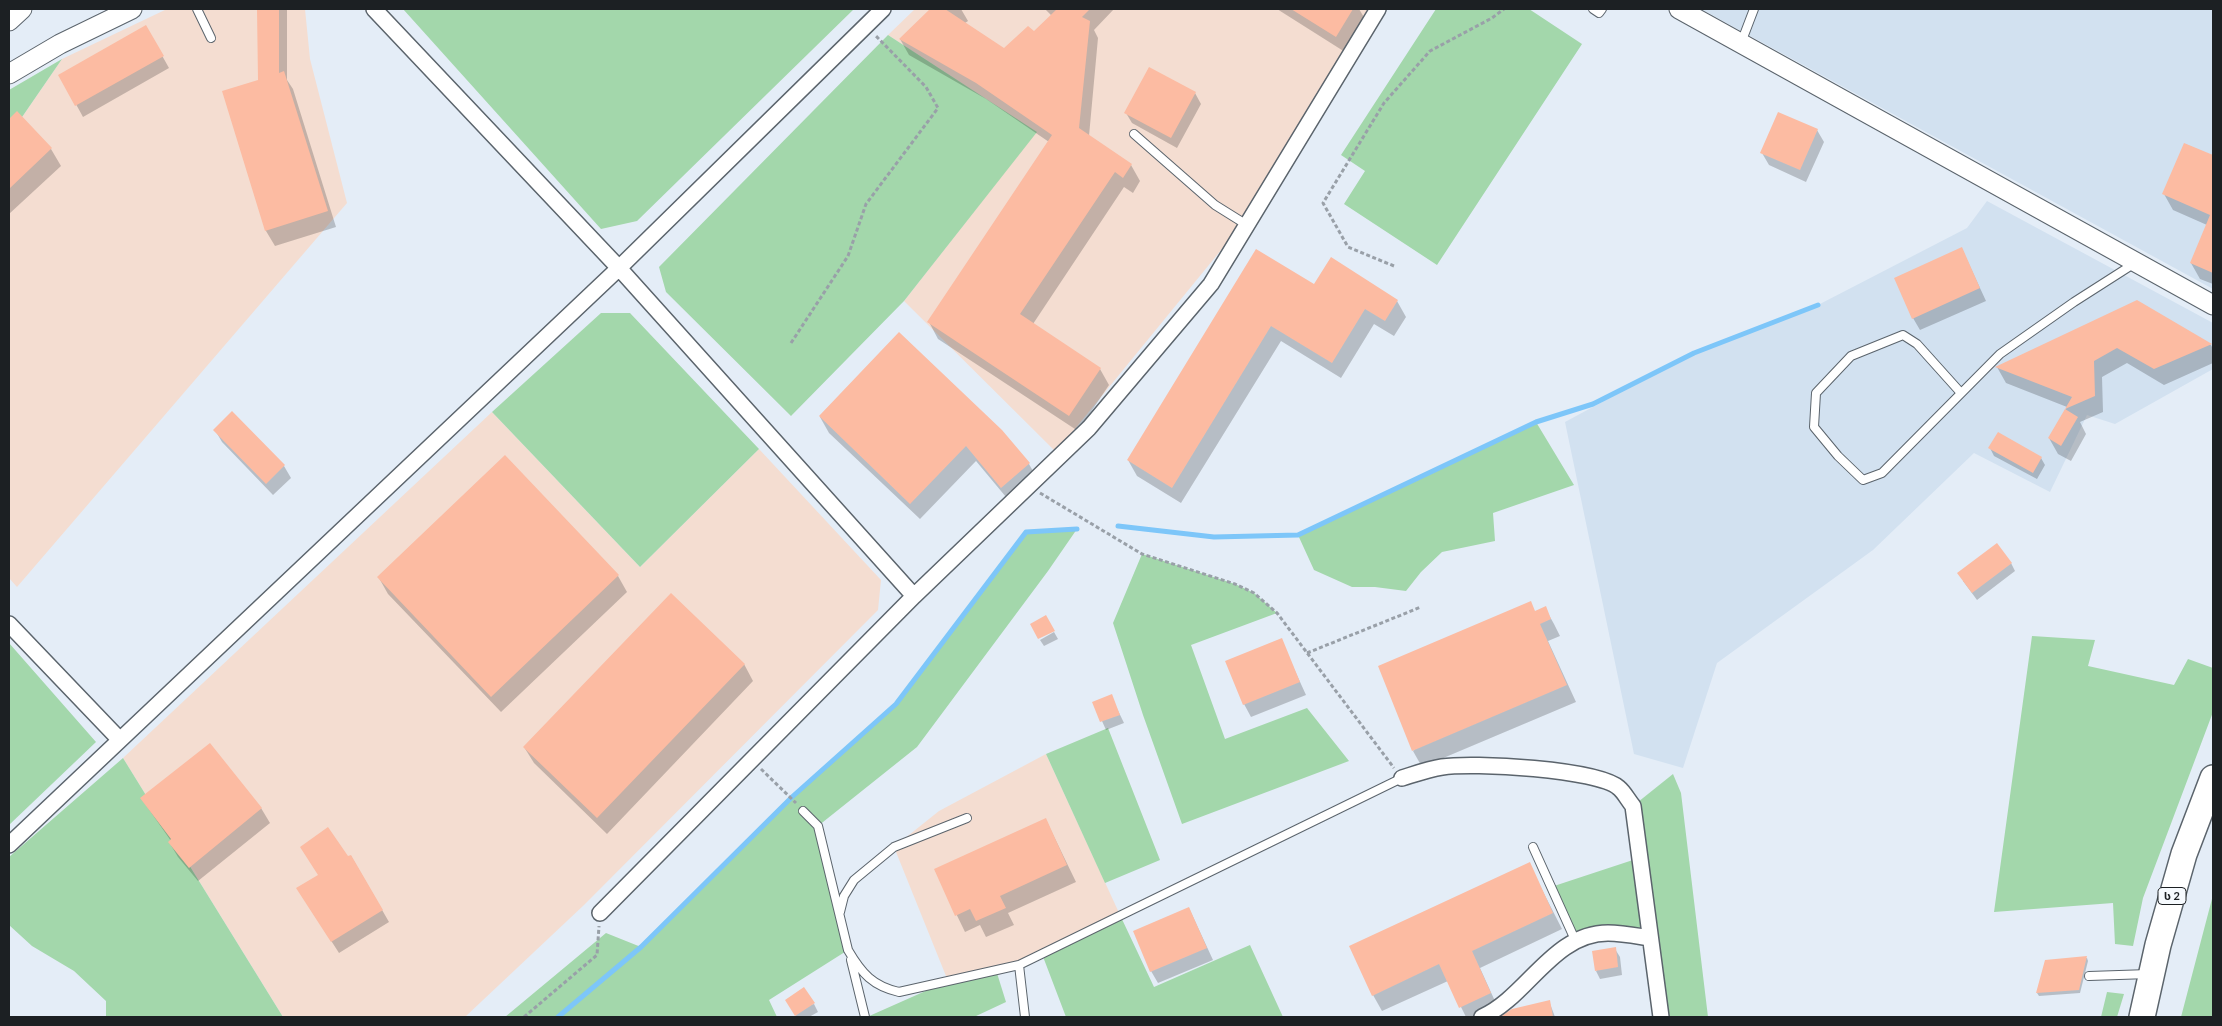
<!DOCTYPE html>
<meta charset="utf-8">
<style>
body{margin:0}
#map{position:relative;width:2222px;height:1026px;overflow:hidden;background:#e4edf7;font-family:Lato,sans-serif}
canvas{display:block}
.frame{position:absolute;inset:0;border:10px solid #1c2023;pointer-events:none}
</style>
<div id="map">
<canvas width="2222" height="1026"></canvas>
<div class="frame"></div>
</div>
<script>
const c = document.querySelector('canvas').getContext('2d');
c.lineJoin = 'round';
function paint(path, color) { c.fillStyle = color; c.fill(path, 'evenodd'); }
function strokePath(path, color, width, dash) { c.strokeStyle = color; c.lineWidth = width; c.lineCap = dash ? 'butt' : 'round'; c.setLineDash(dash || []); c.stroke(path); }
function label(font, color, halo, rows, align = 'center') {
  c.font = font + ' Lato,"Noto Sans Georgian",sans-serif'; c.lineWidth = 5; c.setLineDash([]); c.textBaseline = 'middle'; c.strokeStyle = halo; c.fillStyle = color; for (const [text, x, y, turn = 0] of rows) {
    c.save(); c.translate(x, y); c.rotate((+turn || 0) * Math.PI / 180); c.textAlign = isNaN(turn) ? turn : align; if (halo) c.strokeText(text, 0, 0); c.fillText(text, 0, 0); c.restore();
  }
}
paint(new Path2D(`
 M1701 9H2213V289Z
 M1987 201 2213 323V369L2115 424 2087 415 2050 492 1974 453 1873 550 1717 663 1683 768 1634 754 1565 422 1693 353 1818 305 1967 228Z`), '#d2e1f0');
paint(new Path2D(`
 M167 9H305L310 59 347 203 17 587 9 578V130L20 120 62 59Z
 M915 9H1369L1226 244 1056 452 904 301 1036 132 888 35Z
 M492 412 640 567 759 449 881 580 878 610 584 905 465 1017H283L123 758Z
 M1046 754 1120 915 1019 965 948 981 894 847 939 811Z`), '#f4ddd1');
paint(new Path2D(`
 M403 9H854L637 221 601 229Z
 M1436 9H1529L1582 44 1437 265 1344 204 1365 171 1341 155Z
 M888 35 1037 132 904 301 791 416 666 292 659 267Z
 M62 59 20 120 9 130V90Z
 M601 313H630L759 449 640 567 492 412Z
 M1536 422 1574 485 1493 513 1495 541 1442 552 1421 572 1406 591 1375 587H1352L1314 570 1298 535Z
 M1077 529 1048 571 917 747 818 826 848 950 769 1000 777 1017H505L606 933 641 947 792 797 896 704 1026 532Z
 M1142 554 1235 584 1254 593 1277 613 1191 645 1225 739 1307 708 1349 761 1182 824 1143 715 1113 623Z
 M2032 636 2095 640 2088 666 2174 685 2188 659 2213 668V712L2143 898 2133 946 2115 944 2113 903 1994 912Z
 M9 643 96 742 9 825Z
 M1108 728 1160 860 1105 883 1046 754Z
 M123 758 283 1017H106V1001L74 971 32 946 9 925V857Z
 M1673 774 1681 793 1708 1017H1661L1650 938 1576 942 1551 887 1639 858 1633 806Z
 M2213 895V1017H2181Z
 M1120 915 1154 987 1250 945 1283 1017H1066L1042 954Z
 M996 970 1006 1002 974 1017H867L948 981Z
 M2107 992 2124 994 2117 1017H2101Z`), '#a3d7ab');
paint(new Path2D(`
 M258 9H287V80L293 89 336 227 275 246 266 231 224 92 259 81Z
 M932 9H961L968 21 965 23 1005 50 1034 33 1052 16 1045 9H1114L1094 30 1098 38 1089 136 1131 165 1140 181 1133 193 1124 187 1033 324 1100 369 1109 385 1078 431 938 339 929 322 1049 142 986 99 909 55 900 39Z
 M1277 9H1359L1365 19 1345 52Z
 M146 27 169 68 83 117 60 75Z
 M1195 93 1201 104 1177 148 1132 123 1126 113Z
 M17 113 51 149 61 166 9 214V120Z
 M1817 130 1824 142 1806 182 1769 165 1762 153Z
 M2185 144 2213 156V284L2200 279 2191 263 2207 225 2173 210 2164 194Z
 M1962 249 1986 301 1920 330 1913 318Z
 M1257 251 1314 286 1397 301 1406 317 1394 336 1374 324 1341 378 1281 341 1181 503 1137 476 1128 460Z
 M2137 302 2211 345 2213 349V363L2164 385 2127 363 2102 377 2103 412 2080 422 2086 434 2071 461 2058 454 2049 438 2067 407 2006 383 1997 367Z
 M820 417 1001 431 1029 464 1038 480 1011 503 976 461 920 519 829 433Z
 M215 430 284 466 291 478 273 495 222 442Z
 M1990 448 2041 458 2045 465 2037 479 1994 456Z
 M2011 563 2015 571 1977 600 1963 581Z
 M618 576 627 592 501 712 388 594 379 578Z
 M1530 603 1535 612 1545 608 1554 624 1560 636 1548 641 1576 702 1422 767 1413 751Z
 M1054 632 1058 639 1044 646 1040 640Z
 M1281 640 1306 695 1251 717 1244 704Z
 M744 664 753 681 607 834 534 763 524 747Z
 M1111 696 1124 723 1106 730 1094 703Z
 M141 798 261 808 270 823 198 881 178 857 169 842 171 841Z
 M1046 820 1076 882 1008 913 1014 925 986 937 980 925 965 932 935 870Z
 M351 856 389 922 339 953 305 900Z
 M1529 864 1562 929 1480 968 1499 1010 1483 1017H1466L1448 981 1382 1011 1373 995Z
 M1189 908 1213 960 1158 983 1151 971Z
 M1615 949 1620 957 1622 975 1600 979 1596 971Z
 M2087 958 2088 961 2080 993 2039 996 2037 993 2046 961Z
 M1549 1001 1555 1017H1519L1517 1009Z
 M814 1004 818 1012 809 1017H797L791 1008Z`), '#0003');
strokePath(new Path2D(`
 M1118 526 1214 537 1298 535 1536 422 1593 404 1694 353 1818 305
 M558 1017 641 947 792 797 896 704 1026 532 1077 529`), '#7dc6f9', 5);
paint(new Path2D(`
 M257 9H279V73L284 71 328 211 265 231 222 91 258 80Z
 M930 9H945L1004 48 1028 26 1034 31 1057 9H1090L1082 17 1090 21 1079 128 1132 164 1123 178 1115 172 1020 314 1101 368 1069 416 927 322 1052 135 976 83 899 39Z
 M1291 9H1353L1336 37Z
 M146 25 164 56 75 106 58 75Z
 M1149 67 1196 92 1171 138 1124 113Z
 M17 111 52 148 9 189V119Z
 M1778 112 1818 129 1800 170 1760 153Z
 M2184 143 2213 155V273L2190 263 2210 215 2162 194Z
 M1962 247 1980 288 1912 319 1894 278Z
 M1256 249 1314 284 1331 257 1398 300 1385 321 1365 309 1332 363 1271 326 1172 488 1127 460Z
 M2137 300 2212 344 2154 369 2117 348 2094 361 2095 396 2065 409 2078 417 2061 446 2048 438 2072 397 1995 367Z
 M899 332 1002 430 1030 463 1001 488 966 446 910 504 819 416Z
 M232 411 285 465 266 484 213 430Z
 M1998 432 2042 457 2033 473 1988 448Z
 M505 455 619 575 491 697 377 577Z
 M1997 543 2012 563 1972 593 1957 573Z
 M671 593 745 664 597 818 523 747Z
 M1531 601 1535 611 1546 606 1551 619 1540 624 1567 685 1412 751 1378 666Z
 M1046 615 1055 631 1038 639 1030 624Z
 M1282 638 1300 682 1243 705 1225 661Z
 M1112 694 1120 715 1100 722 1092 702Z
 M210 743 262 808 189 868 168 842 171 839 140 798Z
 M1046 818 1067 865 1000 896 1006 908 976 921 970 909 955 916 934 869Z
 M328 827 348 856 351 855 383 910 331 942 296 888 318 875 300 847Z
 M1530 862 1553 913 1472 951 1491 993 1459 1008 1439 964 1372 996 1349 946Z
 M1189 907 1207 948 1150 972 1133 931Z
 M1616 947 1618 967 1595 971 1592 951Z
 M2087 956 2079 990 2036 993 2045 960Z
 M804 987 815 1003 795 1016 785 1000Z
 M1550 1000 1553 1017H1500L1512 1009Z`), '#fcbba2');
const service = new Path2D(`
 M197 9 211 38
 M1593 9 1599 13 1602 9
 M1741 43 1754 9
 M1134 134 1215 205 1247 225
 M1961 393 1917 344 1903 335 1851 356 1816 393 1814 427 1838 456 1863 480 1882 473 2000 354 2074 302 2135 263
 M803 811 818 826 848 950C862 974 873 986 899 992L1019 965 1402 778
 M1533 847 1576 942
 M840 912 844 896 854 880 894 847 967 818
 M851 960 865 1017
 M1019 965 1025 1017
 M2089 976 2149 974`);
const minor = new Path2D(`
 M374 9 619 268 914 596
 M9 624 120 740
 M1402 778C1415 774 1429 769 1442 767 1472 762 1598 769 1619 788 1624 792 1628 800 1633 806L1661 1017
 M9 845 619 268 883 9
 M600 913 914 596 1089 428 1211 284 1378 9
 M1482 1017C1527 997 1553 933 1608 933 1622 933 1637 936 1650 938`);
const tertiary = new Path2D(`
 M1679 9 2213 305
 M9 21 22 9
 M9 74 60 44 132 9`);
const trunk = new Path2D(`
 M2142 1017 2158 945 2184 854 2213 778`);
strokePath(service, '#5b646c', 10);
strokePath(minor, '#5b646c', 18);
strokePath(tertiary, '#5b646c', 21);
strokePath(trunk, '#5b646c', 28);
strokePath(new Path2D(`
 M1394 266 1348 247 1323 203 1384 103 1430 51 1492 18 1504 9
 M791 343 848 256 866 204 938 108 926 87 875 35
 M1040 493 1142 554 1235 584 1254 593 1277 613 1394 768
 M1307 653 1421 607
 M761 769 796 803
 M524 1017 597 955 599 926`), '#99a0a8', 3, [4, 2.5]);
strokePath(service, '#fff', 8);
strokePath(minor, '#fff', 15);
strokePath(tertiary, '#fff', 19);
strokePath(trunk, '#fff', 25);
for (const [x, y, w] of [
 [2172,896,28]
]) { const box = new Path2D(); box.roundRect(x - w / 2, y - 8.5, w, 17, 4); c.fillStyle = '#f6fafe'; c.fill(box); strokePath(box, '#1c2023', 1); }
label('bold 11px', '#1c2023', null, [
 ["ს 2",2172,896]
]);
</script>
